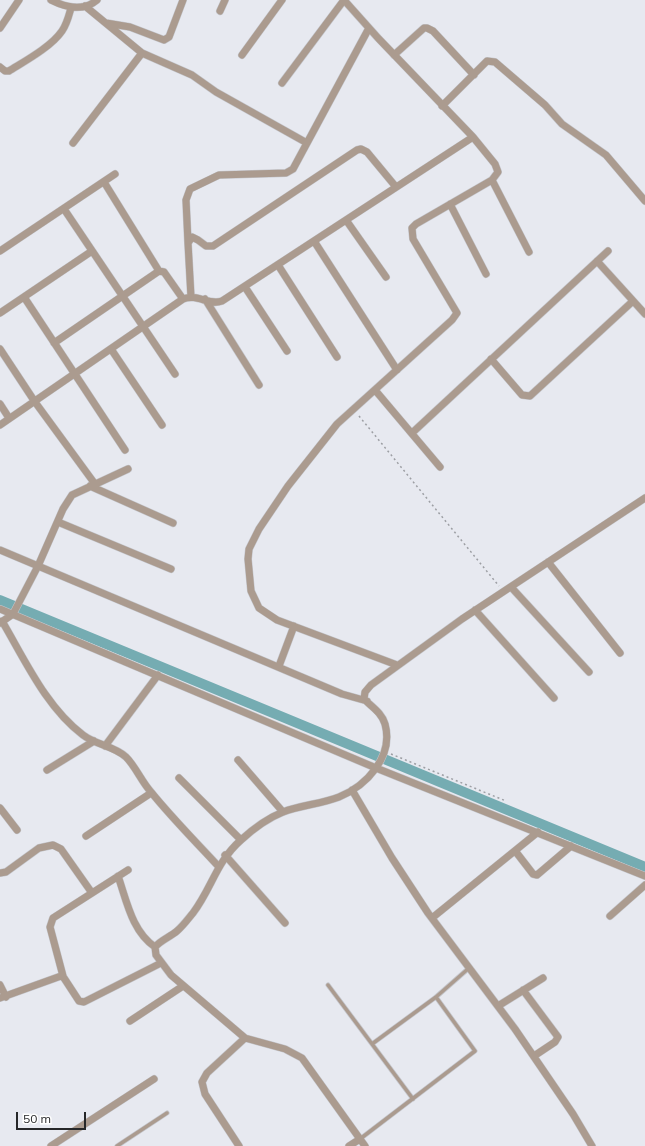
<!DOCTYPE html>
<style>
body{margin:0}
#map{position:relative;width:645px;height:1146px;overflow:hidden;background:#e7e9f0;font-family:Mulish,sans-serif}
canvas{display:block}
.scale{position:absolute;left:16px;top:1112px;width:70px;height:18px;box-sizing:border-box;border:2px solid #262729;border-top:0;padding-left:5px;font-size:12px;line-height:14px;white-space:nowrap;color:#262729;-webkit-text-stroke:3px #fff;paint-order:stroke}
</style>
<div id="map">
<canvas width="645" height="1146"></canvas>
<div class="scale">50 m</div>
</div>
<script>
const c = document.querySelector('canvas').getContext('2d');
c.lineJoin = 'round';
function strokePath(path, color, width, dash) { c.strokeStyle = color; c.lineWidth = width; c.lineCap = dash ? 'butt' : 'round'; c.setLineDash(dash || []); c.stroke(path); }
strokePath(new Path2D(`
 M0 600 645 867`), '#75acb2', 10);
const service = new Path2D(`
 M328 985 413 1099
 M372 1044 436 997 469 968
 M360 1139 475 1051 436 997
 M117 1146 167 1113`);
const minor = new Path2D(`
 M51 0C65 7 83 12 97 0
 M344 0 378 38 473 137 495 164 498 172 492 180 416 224 412 228 413 239 457 313 452 320 337 424 288 486 259 529 249 549 248 559 251 591 259 608 277 620 397 665
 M85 6 142 53 192 75 216 92 307 143
 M220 11 225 0
 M106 23 130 27 164 40 169 37 183 0
 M0 28 19 0
 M242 55 282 0
 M394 55 424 28H427L433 31 474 75
 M0 67 5 71H9C25 61 51 47 62 31 67 24 69 15 71 8
 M282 83 344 0
 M442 106 487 61 495 62 545 105 562 124 606 155 645 201
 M73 143 142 53
 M492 180 529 252
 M104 182 159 271
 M450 204 486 274
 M64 209 175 374
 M346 220 386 277
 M314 241 397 370
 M188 243 186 200 190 189 219 175 286 173 293 169 369 28
 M0 251 115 174
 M597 261 645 314
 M278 265 337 357
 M245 287 287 351
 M24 297 125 450
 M191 297 188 243 192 237 198 240 206 246H213L357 150 361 149 367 152 396 187
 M205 299 259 385
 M0 313 92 251
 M54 343 159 271 164 272 183 299
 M0 349 35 402 95 484
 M111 349 162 425
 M491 359 522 395 530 396 633 301
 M375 390 440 467
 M0 404 9 418
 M0 425 183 299C197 293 209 306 222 301L473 137
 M412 433 608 251
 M90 486 173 523
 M58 522 171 569
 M0 550 342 694 367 701
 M548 562 620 653
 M511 587 589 672
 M0 609 376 768 645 876
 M475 610 554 698
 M2 621C25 660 46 707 83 735 96 745 114 746 126 757 136 767 141 781 151 792 172 818 196 842 219 867
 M0 623 13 614 38 566 63 509 72 495 128 469
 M279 666 294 626
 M105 746 158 675
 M238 760 283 812
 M47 770 94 741
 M179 778 241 840
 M352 790 392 858 428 913 515 1029 573 1114 592 1146
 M0 808 17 830
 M86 836 151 793
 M516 852 533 874 537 875 571 846
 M225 855 285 923
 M0 873 6 872 39 848 53 845 61 849 92 893
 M118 876C127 902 132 931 155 947
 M610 916 645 885
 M432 918 538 832
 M63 976 50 927 53 918 128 870
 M0 985 6 997
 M523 990 558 1037 555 1042 534 1056
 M0 998 61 976 64 978 79 1001 84 1002 161 963
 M498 1006 543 978
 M130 1021 183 986
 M51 1146 154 1079
 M239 1146 205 1094 202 1082 207 1073 245 1038
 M349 1146 360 1139
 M365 1146 302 1058 285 1049 245 1038 171 975 156 955 155 947C161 940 170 937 177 931 183 926 188 919 193 913 212 888 216 862 241 840 253 829 268 818 283 812 301 805 321 804 339 797 366 786 394 757 385 724 382 713 372 707 364 699L365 692 371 685 462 619 645 498`);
strokePath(service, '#c4c6cc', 5);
strokePath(minor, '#c4c6cc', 8);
strokePath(new Path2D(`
 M359 416 499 586
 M391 754 506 801`), '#9d9fa4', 1.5, [2, 3]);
strokePath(service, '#ab9b8f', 3.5);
strokePath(minor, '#ab9b8f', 7);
</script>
